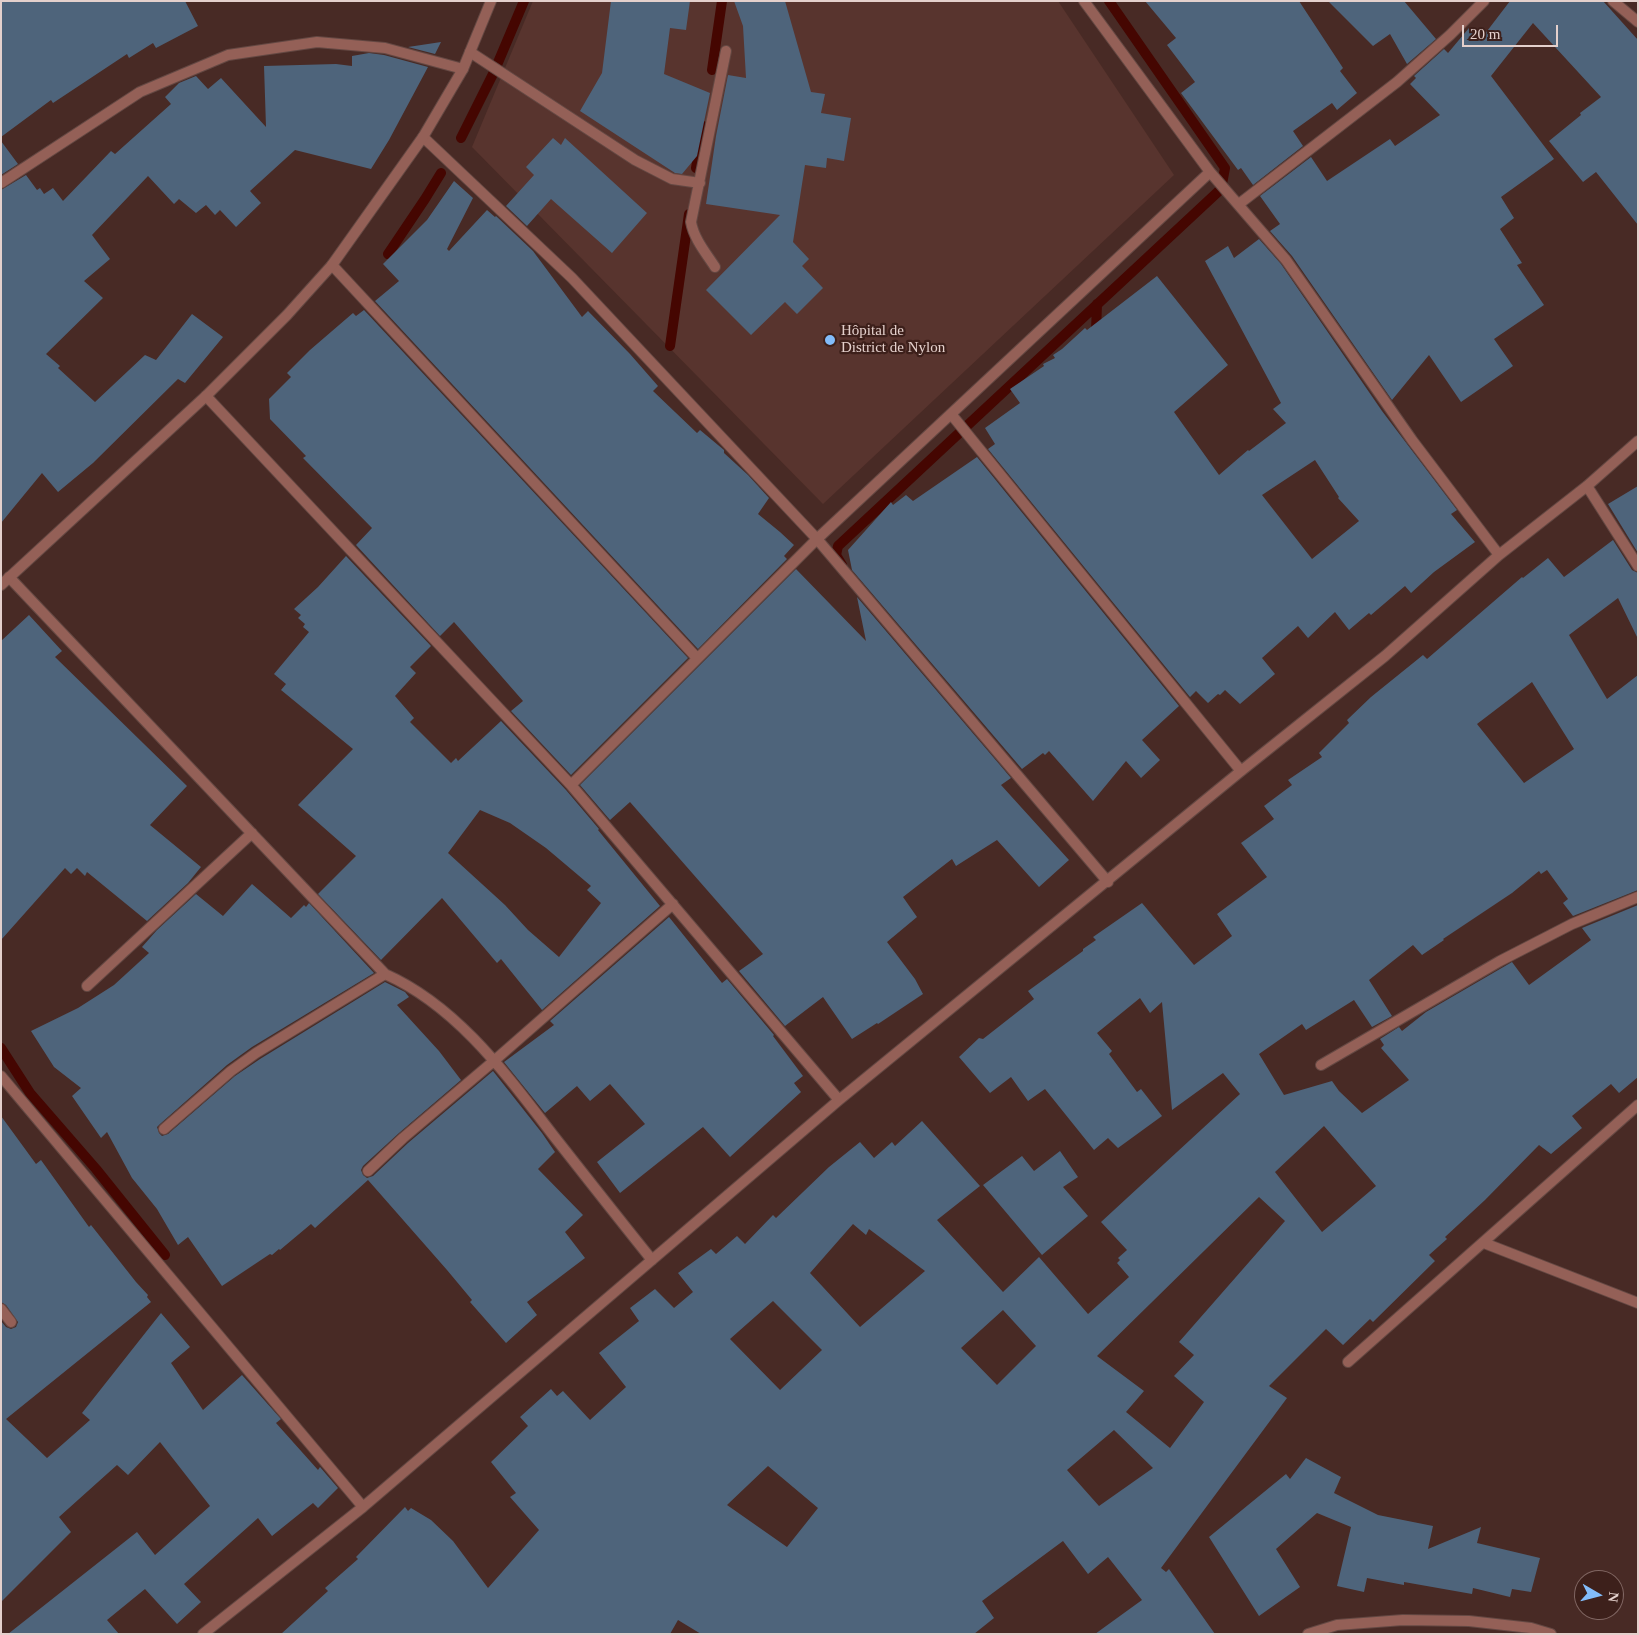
<!DOCTYPE html>
<meta charset="utf-8">
<style>
body{margin:0}
#map{position:relative;width:1639px;height:1635px;overflow:hidden;background:#482a25;font-family:"Times New Roman",serif}
canvas{display:block}
.frame{position:absolute;inset:0;border:2px solid #e4d0cc;pointer-events:none}
.north{position:absolute;left:1574px;top:1570px;width:50px;height:50px;box-sizing:border-box;background:#3d201b;border:1px solid #806662;border-radius:50%;rotate:98deg;font-size:14px;font-weight:700;line-height:20px;text-align:center;color:#e4d0cc}
.north::after{content:'';display:block;margin:auto;width:18px;height:22px;background:#82bcfa;clip-path:polygon(50% 0,100% 100%,50% 72%,0 100%)}
.scale{position:absolute;left:1462px;top:25px;width:96px;height:22px;box-sizing:border-box;border:2px solid #e4d0cc;border-top:0;padding-left:6px;font-size:15px;line-height:18px;white-space:nowrap;color:#e4d0cc;-webkit-text-stroke:4px #3d201b;paint-order:stroke}
</style>
<div id="map">
<canvas width="1639" height="1635"></canvas>
<div class="frame"></div>
<div class="north">N</div>
<div class="scale">20 m</div>
</div>
<script>
const c = document.querySelector('canvas').getContext('2d');
c.lineJoin = 'round';
function paint(path, color) { c.fillStyle = color; c.fill(path, 'evenodd'); }
function strokePath(path, color, width, dash) { c.strokeStyle = color; c.lineWidth = width; c.lineCap = dash ? 'butt' : 'round'; c.setLineDash(dash || []); c.stroke(path); }
function label(font, color, halo, rows, align = 'center') {
  c.font = font + ' "Times New Roman",serif'; c.lineWidth = 4.5; c.setLineDash([]); c.textBaseline = 'middle'; c.strokeStyle = halo; c.fillStyle = color; for (const [text, x, y, turn = 0] of rows) {
    c.save(); c.translate(x, y); c.rotate((+turn || 0) * Math.PI / 180); c.textAlign = isNaN(turn) ? turn : align; if (halo) c.strokeText(text, 0, 0); c.fillText(text, 0, 0); c.restore();
  }
}
paint(new Path2D(`
 M533 1H1058L1174 175 823 504 472 147Z`), '#58342e');
strokePath(new Path2D(`
 M712 70 722 1
 M461 138 494 72 524 1
 M696 168 703 126
 M388 254 425 199 441 173
 M1097 304 1096 331 1098 335
 M670 346 689 214
 M842 565 836 555 838 546 1221 189 1225 168 1109 1
 M1 1048 30 1093 96 1169 165 1255`), '#450601', 10);
paint(new Path2D(`
 M1 1H185L198 26 156 48 153 43 129 58 127 54 53 103 51 100 1 137Z
 M611 1H690L686 30 670 28 664 74 710 93 697 156 682 174 675 173 580 111 602 73Z
 M734 1H785L811 92 825 94 821 113 851 118 844 161 827 158 826 168 805 165 793 242 809 259 802 266 823 288 797 314 785 302 751 335 706 290 780 215 706 204 716 136 728 75 746 78 743 26Z
 M1145 1H1299L1343 68 1340 71 1357 93 1337 110 1332 103 1293 131 1303 146 1253 185 1241 168 1238 170 1181 93 1195 82 1167 45 1176 38Z
 M1328 1H1404L1436 39 1407 64 1390 34 1373 46Z
 M1510 1H1603L1638 40V225L1596 172 1583 182 1549 141 1581 115 1580 113 1601 97 1533 23 1491 76 1554 159 1501 197 1514 218 1500 229 1522 263 1517 265 1544 305 1494 339 1513 366 1461 402 1429 355 1392 400 1292 256 1270 231 1280 224 1260 196 1311 157 1327 181 1390 139 1395 146 1440 115 1410 84 1416 78 1414 76 1444 49 1448 53 1469 28 1481 39Z
 M441 42 435 54 408 47Z
 M369 53 384 55 428 67 389 140 371 169 295 150 250 191 261 203 236 227 220 210 215 215 206 205 196 213 179 199 174 204 148 176 92 235 110 259 84 281 103 298 46 354 60 366 58 368 95 402 145 355 156 360 192 314 223 337 185 383 178 379 93 463 58 492 42 473 1 523V190L26 175 37 190 40 188 44 194 53 188 63 201 111 151 115 154 171 104 165 97 179 83 196 76 208 89 221 78 266 127 264 66 336 64 352 66V56Z
 M553 138 561 145 565 138 647 213 612 253 551 199 527 226 506 206 534 175 526 167Z
 M1 141 18 164 1 175Z
 M454 181 473 198 447 249 449 251 487 210 495 217 496 216 533 251 582 317 588 311 630 354 658 386 653 391 697 433 700 430 724 450V453L748 475 769 498 758 514 780 532 794 545 784 556 787 559 698 649 375 301 399 281 383 264 427 220Z
 M1259 239 1281 264 1382 411 1457 510 1451 514 1475 542 1434 572 1411 593 1405 586 1371 615 1369 613 1349 630 1335 612 1308 638 1298 626 1262 658 1275 674 1240 704 1225 690 1220 695 1218 694 1208 703 1196 691 1190 697 988 449 995 444 985 428 1020 403 1010 389 1044 366 1043 364 1055 358 1053 355 1062 349 1085 328 1087 330 1157 276 1228 365 1174 412 1219 475 1248 450 1249 451 1286 423 1273 409 1281 403 1205 261 1228 246 1234 258ZM1315 460 1339 497 1338 498 1359 521 1312 559 1262 495Z
 M364 310 688 658 571 775 511 711 523 701 454 622 440 636 356 545 372 528 303 458 306 456 270 419 269 399 291 377 287 373 310 350 353 313 356 316Z
 M977 457 1179 706 1142 740 1160 760 1141 778 1126 761 1093 801 1049 751 1045 755 1043 753 1022 769 852 570 848 550 891 502 893 505 906 495 913 501Z
 M1638 486V553L1608 504Z
 M1613 540 1632 570 1638 573V639L1618 598 1569 635 1607 699 1638 675V890L1573 916 1563 903 1568 899 1547 870 1541 874 1539 871 1512 893 1443 939 1444 940 1422 955 1413 945 1369 980 1392 1016 1372 1027 1354 1000 1306 1030 1302 1024 1259 1054 1284 1095 1332 1081 1339 1091 1362 1113 1409 1080 1381 1048 1384 1045 1380 1039 1399 1027 1402 1031 1426 1012 1512 962 1529 985 1591 940 1582 928 1638 905V1077L1619 1093 1611 1084 1572 1116 1582 1128 1551 1154 1539 1145 1485 1200 1445 1237 1447 1239 1429 1255 1435 1261 1373 1322 1370 1319 1343 1345 1326 1329 1269 1386 1287 1398 1161 1568 1166 1572 1169 1569 1215 1634H1095L1142 1600 1108 1557 1088 1574 1063 1541 982 1601 994 1618 974 1634H701L678 1620 670 1634H281L328 1591 325 1588 358 1559 356 1557 405 1507 408 1511 411 1508 431 1520 453 1541 488 1588 539 1530 510 1497 516 1493 491 1462 528 1426 520 1417 551 1389 557 1396 563 1391 590 1420 626 1387 599 1353 639 1321 630 1308 655 1289 674 1308 693 1292 678 1273 711 1249 716 1254 737 1236 745 1244 773 1215 776 1218 829 1167 860 1142 874 1158 892 1142 895 1146 922 1121 980 1186 937 1220 1003 1292 1039 1257 1088 1314 1129 1277 1117 1263 1120 1260 1118 1258 1127 1250 1101 1222 1240 1094 1223 1073 1172 1110 1162 1002 1150 1013 1140 998 1097 1033 1112 1051 1109 1054 1137 1092 1141 1089 1162 1116 1118 1148 1108 1138 1094 1150 1045 1089 1028 1101 1011 1077 990 1093 959 1057 979 1038 983 1039 1034 999 1028 991 1083 951V949L1096 940 1093 937 1142 903 1194 965 1232 936 1217 914 1267 877 1241 843 1274 819 1264 806 1292 785 1288 780 1322 757 1319 753 1349 723 1347 720 1371 697 1423 655 1427 659 1522 577 1523 578 1548 558 1564 577ZM1532 682 1574 749 1524 783 1477 724ZM1324 1126 1376 1186 1322 1232 1275 1172ZM1259 1197 1285 1221 1179 1342 1194 1355 1174 1376 1204 1402 1170 1448 1126 1412 1144 1391 1097 1356ZM853 1224 866 1235 869 1229 925 1271 860 1327 810 1273ZM773 1301 822 1350 780 1390 730 1339ZM1003 1310 1036 1346 997 1385 961 1348ZM1114 1430 1153 1468 1099 1506 1067 1470ZM768 1466 818 1508 787 1547 727 1505Z
 M346 556 431 646 410 667 416 673 395 696 414 718 410 722 451 763 456 758 458 761 501 721 566 790 599 829 598 830 660 906 542 1010 501 959 497 963 442 898 381 960 318 894 356 856 298 805 353 749 281 690 286 684 274 674 309 632 303 627 305 624 298 618 301 615 294 609 318 587ZM480 810 510 823 546 848 591 886 587 890 601 903 559 957 528 930 505 905 448 853Z
 M796 569 866 641 857 597 1011 778 1001 785 1069 860 1039 887 997 840 956 866 952 859 903 897 917 917 887 942 915 979 923 994 878 1024 877 1023 852 1039 823 997 785 1026 739 971 763 954 630 802 610 820 580 785Z
 M29 615 62 651 55 657 187 786 150 825 201 867 188 883 147 921 87 872 85 876 77 868 71 874 65 868 1 940V641Z
 M252 884 291 918 304 905 306 907 309 903 374 973 252 1047 227 1065 160 1124 157 1127 159 1133 162 1136 168 1134 235 1076 260 1059 385 982 405 992 409 997 397 1005 439 1051 461 1080 399 1133 363 1166 361 1170 363 1175 367 1178 373 1176 408 1143 493 1071 542 1133 555 1152 538 1169 583 1215 565 1232 585 1258 527 1302 537 1315 506 1343 470 1302 472 1300 447 1270 368 1180 315 1228 311 1224 280 1250 279 1249 272 1255 270 1254 222 1286 188 1237 178 1245 157 1209 132 1178 107 1132 101 1138 72 1096 81 1088 54 1067 31 1031 78 1008 114 985 149 953 142 947 157 930 196 894 223 916Z
 M669 917 722 983 727 979 774 1035 773 1036 803 1076 794 1083 801 1092 730 1157 703 1127 620 1193 597 1162 645 1124 610 1084 590 1101 577 1086 545 1113 504 1062 554 1025 550 1021Z
 M1 1116 36 1164 41 1160 89 1227 91 1225 136 1282 148 1295 147 1297 151 1302 6 1419 47 1458 90 1420 82 1413 161 1313 190 1347 171 1363 203 1410 242 1375 281 1419 276 1423 318 1470 320 1467 338 1488 318 1508 313 1503 272 1536 258 1518 184 1584 201 1602 177 1624 145 1589 107 1620 119 1634H8L137 1532 155 1555 210 1506 160 1442 128 1475 117 1465 59 1517 71 1532 1 1602V1321L6 1327 11 1329 16 1327 18 1322 6 1305 1 1302Z
 M1060 1151 1078 1177 1063 1187 1088 1216 1042 1255 983 1185 1022 1156 1034 1171Z
 M1306 1458 1341 1477 1334 1493 1378 1515 1433 1526 1428 1549 1481 1527 1477 1543 1540 1558 1531 1592 1512 1589 1510 1597 1473 1588 1472 1594 1404 1582V1585L1367 1578 1364 1592 1337 1586 1351 1527 1317 1513 1276 1549 1300 1587 1259 1616 1209 1537 1286 1474 1290 1479Z`), '#4e647b');
const service = new Path2D(`
 M470 52 635 160 672 179 700 183
 M715 267C706 253 694 239 691 222L726 51`);
const minor = new Path2D(`
 M1084 1 1210 172 1286 260 1412 440 1499 555
 M1613 1 1638 22
 M423 137 572 278 817 539 1108 882
 M1 183 140 92 228 55 317 42 385 48 463 69
 M1239 204 1397 82 1450 35 1484 1
 M332 265 697 658
 M206 396 571 785 839 1100
 M951 414 1241 771
 M1587 486 1638 566
 M9 577 385 974C457 1006 506 1074 553 1135 586 1177 619 1219 652 1260
 M571 785 817 539 1210 172
 M87 986 252 833
 M1321 1065 1500 961 1572 924 1638 897
 M1 1076 363 1507
 M164 1129 231 1071 256 1053 385 974
 M368 1171 403 1138 495 1060 673 904
 M1484 1243 1638 1303
 M1 1309 11 1322
 M1348 1362 1638 1105
 M203 1634 363 1507 839 1100 1241 771 1385 656 1499 555 1587 486 1638 441
 M1308 1634 1337 1625 1403 1620 1469 1621 1531 1628 1551 1634`);
const tertiary = new Path2D(`
 M1 585 206 396 287 315 332 265 423 137 463 69 491 1`);
strokePath(service, '#644843', 12);
strokePath(minor, '#644843', 12);
strokePath(tertiary, '#644843', 12);
strokePath(service, '#946057', 10);
strokePath(minor, '#946057', 10);
strokePath(tertiary, '#946057', 10);
for (const [x, y, r, color] of [
 [830,340,6,"#82bcfa"]
]) { const dot = new Path2D(); dot.arc(x, y, r, 0, 2 * Math.PI); c.fillStyle = color; c.fill(dot); strokePath(dot, '#3d201b', 2); }
label('15px', '#e4d0cc', '#3d201b', [
 ["Hôpital de",841,331],
 ["District de Nylon",841,348]
], 'left');
</script>
